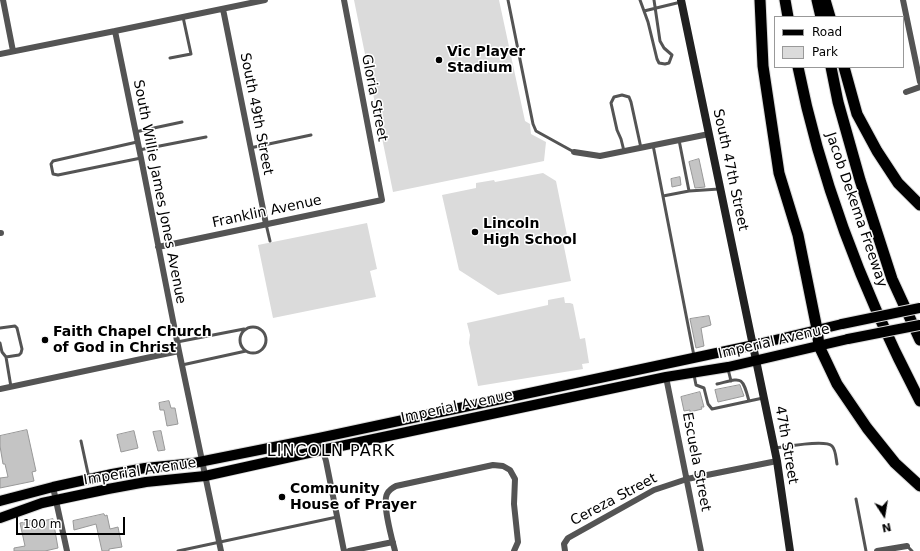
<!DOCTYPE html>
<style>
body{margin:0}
#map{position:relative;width:920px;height:551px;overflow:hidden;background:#fff;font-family:"DejaVu Sans",sans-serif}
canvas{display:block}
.legend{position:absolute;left:774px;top:16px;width:130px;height:52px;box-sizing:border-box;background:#fff;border:1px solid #999;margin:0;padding:5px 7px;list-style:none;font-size:12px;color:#000}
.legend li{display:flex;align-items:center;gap:8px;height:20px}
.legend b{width:20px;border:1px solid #999}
.north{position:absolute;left:864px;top:495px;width:40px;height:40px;-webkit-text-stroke:3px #fff;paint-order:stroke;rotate:168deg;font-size:11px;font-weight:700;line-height:16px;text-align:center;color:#000}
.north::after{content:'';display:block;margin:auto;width:14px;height:18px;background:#000;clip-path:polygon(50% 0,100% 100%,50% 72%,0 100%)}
.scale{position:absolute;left:16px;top:517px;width:109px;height:18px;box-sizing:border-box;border:2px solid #000;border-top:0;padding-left:5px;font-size:12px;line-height:14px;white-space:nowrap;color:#000;-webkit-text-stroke:3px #fff;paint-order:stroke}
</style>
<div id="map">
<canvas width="920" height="551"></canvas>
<ul class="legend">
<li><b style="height:5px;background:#000"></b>Road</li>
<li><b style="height:11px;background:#dbdbdb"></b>Park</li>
</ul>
<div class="north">N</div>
<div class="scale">100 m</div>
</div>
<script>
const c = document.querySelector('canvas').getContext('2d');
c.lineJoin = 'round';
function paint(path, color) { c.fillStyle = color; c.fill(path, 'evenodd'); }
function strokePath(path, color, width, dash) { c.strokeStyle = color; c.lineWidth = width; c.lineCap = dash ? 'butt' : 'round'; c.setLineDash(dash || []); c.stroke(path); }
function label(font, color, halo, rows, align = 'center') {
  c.font = font + ' "DejaVu Sans",sans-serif'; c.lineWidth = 3; c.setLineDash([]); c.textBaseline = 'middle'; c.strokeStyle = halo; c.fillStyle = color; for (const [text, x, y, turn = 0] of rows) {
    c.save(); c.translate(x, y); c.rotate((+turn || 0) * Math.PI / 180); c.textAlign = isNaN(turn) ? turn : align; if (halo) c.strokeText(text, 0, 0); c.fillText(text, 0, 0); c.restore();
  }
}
paint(new Path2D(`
 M354 0H499L525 121 530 124 531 134 546 142 544 161 393 192Z
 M543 173 556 181 567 235 562 237 571 281 498 295 459 270 442 195 476 188V183L494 180 495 182Z
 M367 223 377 269 370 271 376 297 273 318 258 245Z
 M564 297 565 303H570L573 304 580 339 585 338 589 363 582 364 583 369 478 386 469 343 470 335 467 323 548 305V300Z`), '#dbdbdb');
const building = new Path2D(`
 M699 159 705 187 695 188 689 162Z
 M680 177 681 185 672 187 671 179Z
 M709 316 711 325 701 328 704 346 696 348 690 319Z
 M740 385 744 396 718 402 715 390Z
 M700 392 704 407H701L702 409 690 412V410L684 411 681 397Z
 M169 401 171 408H175L178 424 167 426 164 410H160L159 403Z
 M27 430 36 471 32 472 34 481 0 488V478L8 477 5 464H3L0 446V436Z
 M134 431 138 448 121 452 117 435Z
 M161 431 165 450 158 451 153 432Z
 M104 514 105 516 107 515 110 529 118 527 122 547 109 549V551H102L96 524 74 530 73 521Z
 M53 519 58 548 45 551H14V548L25 546 20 523 33 520V523Z`);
paint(building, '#c4c4c4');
strokePath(building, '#989898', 1);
const primary = new Path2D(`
 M0 501 53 487 112 474 145 468 194 463 319 438 754 345 842 324
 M0 518 42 503 108 489 146 482 205 476 322 450 666 377 728 367 848 339`);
const highway = new Path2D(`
 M760 0 763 66 779 173 798 235 817 329 819 346 837 384 867 428 895 463 920 486
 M785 0 788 17
 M817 0 821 17
 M825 0 830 17
 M798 67C821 183 865 296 920 401
 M831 67 838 102 860 180 892 279 920 340
 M844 67 857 114 877 151 898 183 920 205`);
strokePath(primary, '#dbdbdb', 12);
strokePath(highway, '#dbdbdb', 13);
strokePath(new Path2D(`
 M508 0 533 124 536 131 574 152
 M640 0 648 22 657 59 659 63 665 64 669 63 672 55 664 48 660 41 654 0
 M644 11 681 2
 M170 58 191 54 183 17
 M135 132 182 122
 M679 140 689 191 719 189
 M137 142 53 161 51 164 53 174 58 175 141 158
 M653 145 694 356
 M250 148 311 135
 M139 150 206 137
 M624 151 621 139 617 130 611 103 614 97 622 95 629 97 631 102 641 148
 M663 196 689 191
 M266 224 270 241
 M240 340a13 13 0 1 1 26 0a13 13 0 1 1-26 0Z
 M0 328 15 326 17 328 22 349 21 353 19 355 6 357
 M177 342 244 329
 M0 343 2 352 6 357 11 387
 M182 365 246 351
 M728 369 731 381
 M694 375 696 385 704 388 708 404 712 409 763 398
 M717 384C742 378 742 375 749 401
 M81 441 89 478
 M775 448C785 447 825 439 832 446 836 450 836 459 837 464
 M856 499 866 551
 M907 546 912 551
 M178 551 337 517`), '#545454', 3);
strokePath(new Path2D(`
 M3 0 13 51
 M903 0 920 82
 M223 9 266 224
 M115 31 141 158 179 351 221 551
 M0 54 115 31 265 0
 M906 92 920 87
 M574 152 600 156 709 134
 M0 233H1
 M158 247 382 200 344 0
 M666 377 701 551
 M0 389 179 351
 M319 438 326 461 344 551
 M53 487 67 551
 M349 551 393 542
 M395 551C392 539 382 504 387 494 389 490 392 488 396 486L493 465 503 466 510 470 515 479 514 504 518 542 514 551
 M565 551 564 544 568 538 654 490 687 479 777 461
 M877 551 907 546`), '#545454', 6);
strokePath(new Path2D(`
 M681 0 777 461 790 551`), '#212121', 8);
strokePath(primary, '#000', 10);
strokePath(highway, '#000', 11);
const primaryBridge = new Path2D(`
 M842 324 920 308
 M848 339 920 325`);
strokePath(primaryBridge, '#dbdbdb', 12, []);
strokePath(primaryBridge, '#000', 10);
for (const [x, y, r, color] of [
 [439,60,4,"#000"],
 [475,232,4,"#000"],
 [45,340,4,"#000"],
 [282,497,4,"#000"]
]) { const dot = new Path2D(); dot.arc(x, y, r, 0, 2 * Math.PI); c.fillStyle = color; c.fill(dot); strokePath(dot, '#fff', 1.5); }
label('bold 14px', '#000', '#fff', [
 ["Vic Player",447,52],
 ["Stadium",447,68],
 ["Lincoln",483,224],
 ["High School",483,240],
 ["Faith Chapel Church",53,332],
 ["of God in Christ",53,348],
 ["Community",290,489],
 ["House of Prayer",290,505]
], 'left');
label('14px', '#000', '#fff', [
 ["Gloria Street",374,98,79],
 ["South 49th Street",256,114,79],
 ["South 47th Street",730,170,78],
 ["South Willie James Jones Avenue",159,192,79],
 ["Jacob Dekema Freeway",856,210,71],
 ["Franklin Avenue",267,212,-12],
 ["Imperial Avenue",774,342,-13],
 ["Imperial Avenue",457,407,-12],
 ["47th Street",786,445,80],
 ["Escuela Street",696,462,79],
 ["Imperial Avenue",140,472,-9],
 ["Cereza Street",614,500,-28]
]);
c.letterSpacing = '1px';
label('16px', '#000', '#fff', [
 ["LINCOLN PARK",331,452]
]);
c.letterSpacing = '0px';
</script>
